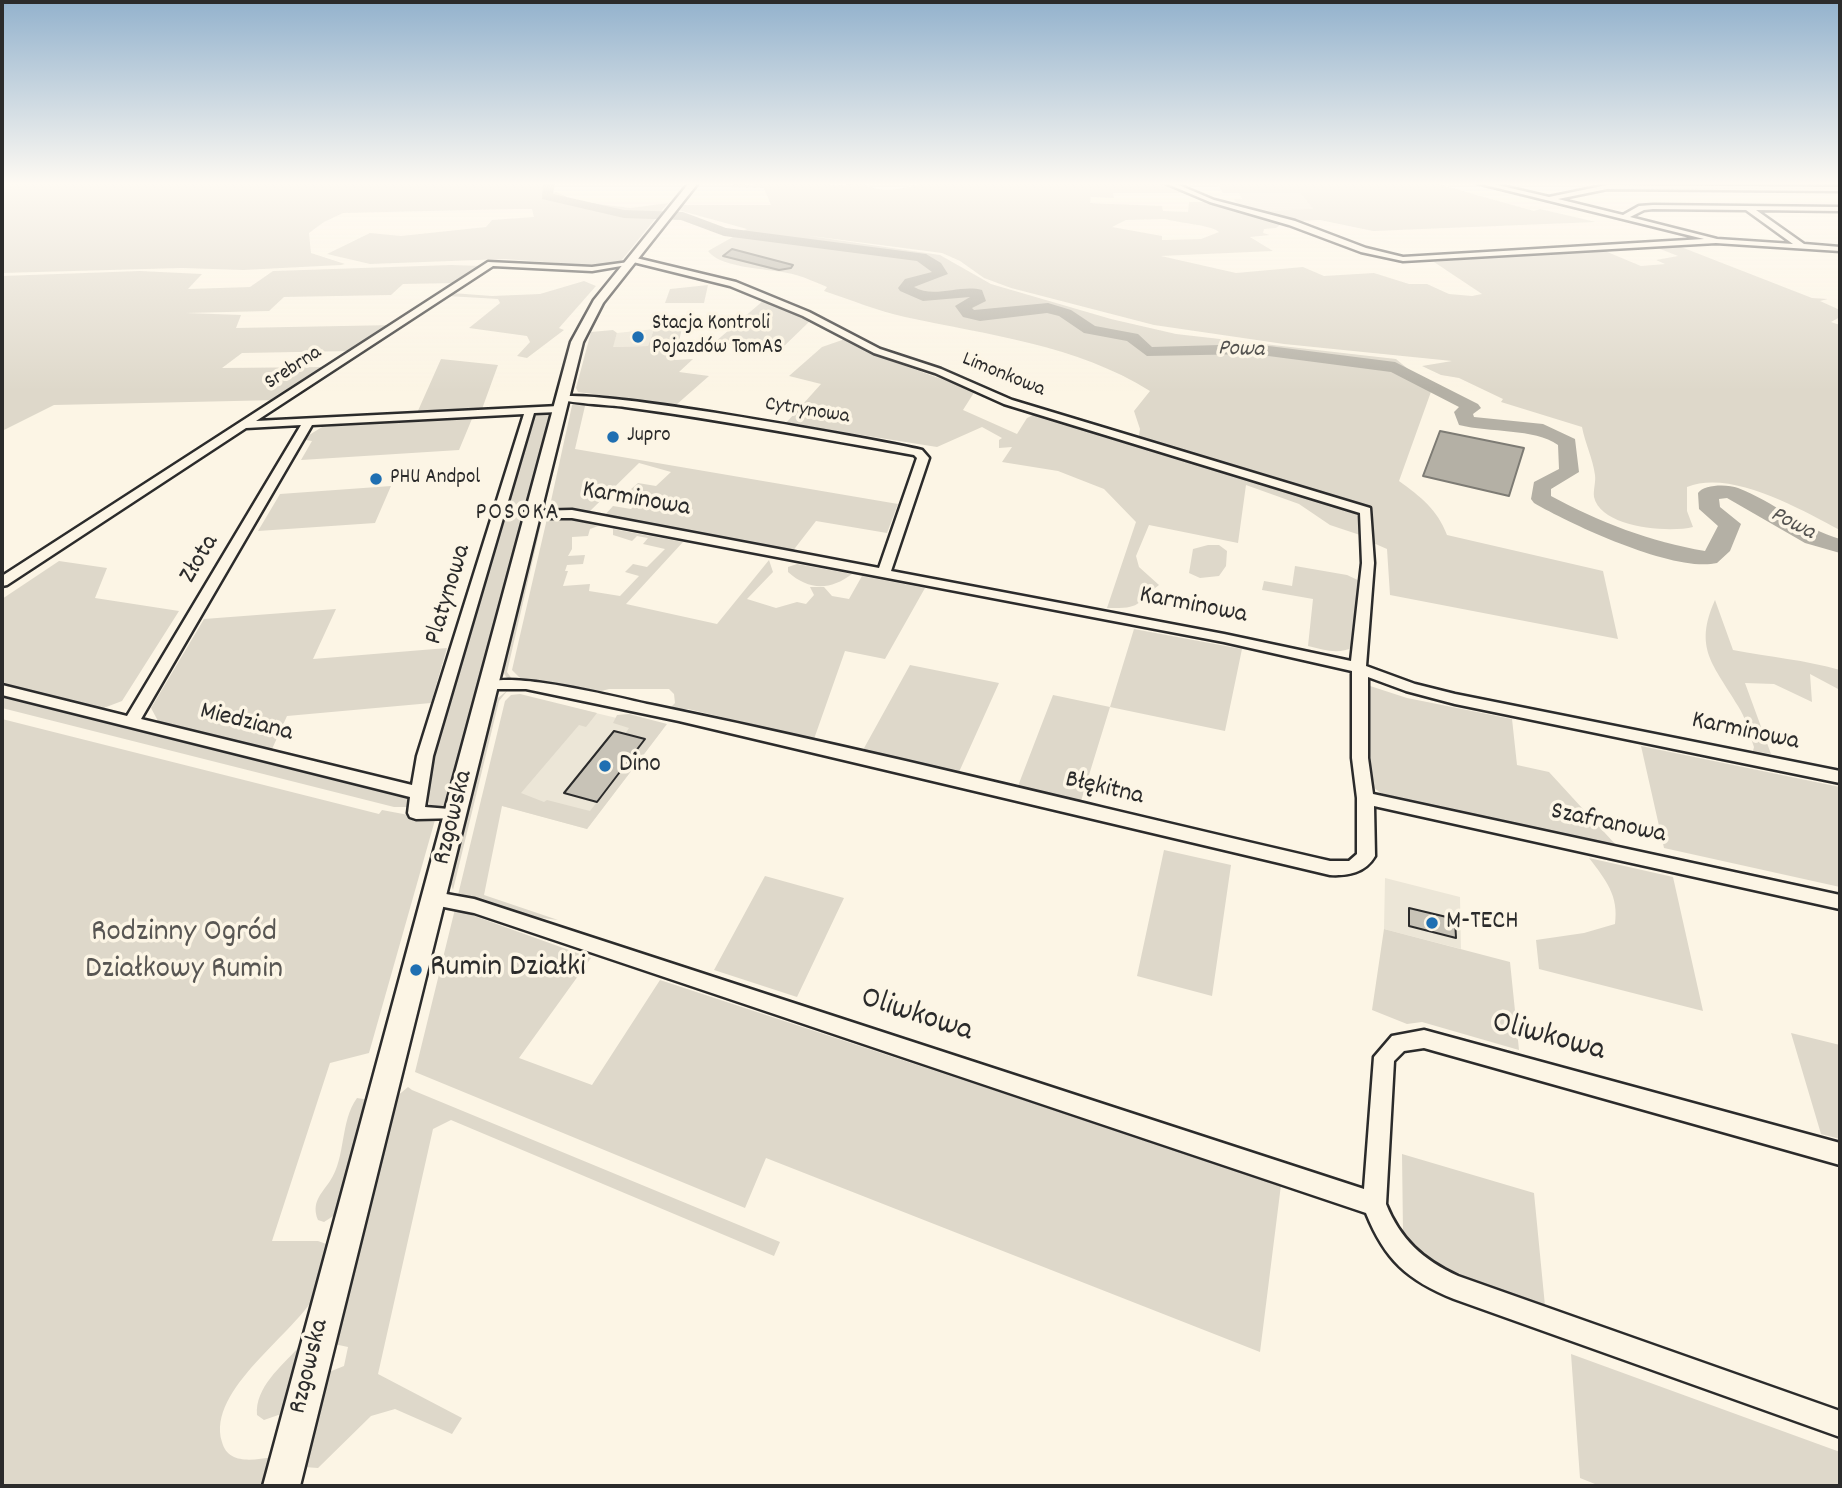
<!DOCTYPE html>
<meta charset="utf-8">
<style>
body{margin:0}
#map{position:relative;width:1842px;height:1488px;overflow:hidden;background:#fcf5e5;font-family:Dekko,sans-serif}
canvas{display:block}
.frame{position:absolute;inset:0;border:4px solid #2b2b2b;pointer-events:none}
</style>
<div id="map">
<canvas width="1842" height="1488"></canvas>
<div class="frame"></div>
</div>
<script>
const c = document.querySelector('canvas').getContext('2d');
c.lineJoin = 'round';
function paint(path, color) { c.fillStyle = color; c.fill(path, 'evenodd'); }
function strokePath(path, color, width, dash) { c.strokeStyle = color; c.lineWidth = width; c.lineCap = dash ? 'butt' : 'round'; c.setLineDash(dash || []); c.stroke(path); }
function label(font, color, halo, rows, align = 'center') {
  c.font = font + ' Dekko,sans-serif'; c.lineWidth = 7; c.setLineDash([]); c.textBaseline = 'middle'; c.strokeStyle = halo; c.fillStyle = color; for (const [text, x, y, turn = 0] of rows) {
    c.save(); c.translate(x, y); c.rotate((+turn || 0) * Math.PI / 180); c.textAlign = isNaN(turn) ? turn : align; if (halo) c.strokeText(text, 0, 0); c.fillText(text, 0, 0); c.restore();
  }
}
paint(new Path2D(`
 M1239 193H1300L1314 210 1265 211 1239 207 1234 199H1242Z
 M654 329 648 346 612 347 617 333Z
 M520 695 663 729 587 829 481 800Z
 M1385 878 1460 897 1461 949 1384 929Z`), '#ece6d7');
paint(new Path2D(`
 M2 183H546L543 195 557 192 574 201 631 208 668 203 621 261 598 266 505 259 370 264 327 254 370 233 401 236 486 227 492 220 534 217 532 209H515L343 213 324 222 309 233 311 253 345 264 341 265 243 270 182 268 2 273Z
 M736 183 753 186 758 183H829L830 186 863 183C877 195 905 189 922 183H1164L1189 193H1113L1114 198 1091 197 1090 203 1162 206 1163 211 1188 212 1189 202H1212L1284 222 1276 228 1264 229 1263 233 1270 235 1250 237 1273 251 1161 256 1236 273 1303 267 1324 276 1374 273 1409 284H1427L1449 294 1472 296 1482 294 1434 262 1600 249 1641 266 1665 264 1656 260 1678 256 1650 245H1676L1812 298 1828 299 1820 301 1840 310V317L1831 322 1840 325V530C1800 509 1731 469 1687 487V511L1693 527C1669 533 1601 528 1594 497 1593 490 1596 482 1595 475 1593 459 1585 443 1582 427L1501 402 1503 399 1459 378 1441 375 1422 366 1452 361 1284 344 1154 325 1011 288 984 278 960 261 942 253 803 235 940 255 991 284 1111 319 1176 334 1396 359 1432 389 1399 481C1421 497 1437 509 1447 535L1603 571 1618 639 1390 595 1387 549 1371 542 1370 516C1298 477 1217 461 1138 441L1140 429 1134 411 1150 391C1077 345 988 335 905 317 878 311 851 300 824 291L827 287C817 283 807 278 796 275 774 268 722 270 708 251L747 229 678 210 682 205H771L764 188 731 187ZM1165 219C1179 223 1211 225 1219 232L1201 239 1162 240V236L1112 227 1126 220Z
 M1229 183H1434L1534 211 1540 209 1596 222 1373 231 1320 220 1295 221 1236 207 1265 211 1313 209 1300 193H1223L1218 185Z
 M451 265 484 266 458 283 403 284 391 295 284 297 269 311 186 313 241 315 236 328 395 325 354 351 242 353 222 368 330 367 279 400 54 405 2 431V276L140 271 202 274 188 289 250 287 273 271Z
 M584 281 596 286 559 328 564 330 527 358 517 356 530 342 527 336 469 328 500 303 498 299 447 296 452 293 492 296 540 294Z
 M708 285 704 303H665L670 289Z
 M764 300 811 320 779 351 715 342Z
 M682 328 675 360 693 359 679 372 709 376 676 405 578 392 576 388 591 332 613 330 617 333 613 347 648 346 654 329Z
 M845 339 869 353 975 391 963 410 1017 434 1027 418 1033 415 1351 510 1362 520 1363 536 1330 525 1299 504 1246 485 1238 543 1149 525 1136 556 1139 567 1159 585C1135 603 1144 609 1107 608L1136 522 1104 489 1058 471 1002 462 1012 447 999 448V440L1002 438 982 427 937 447 786 423 821 384 789 376 822 347Z
 M441 359 498 365 482 409 417 413Z
 M573 401 584 403 585 406 575 449 898 504 887 533 816 521 792 552 606 517 604 516 613 506 631 509 647 494 630 490 638 483 656 486 671 472 639 463 587 514 549 510Z
 M537 413 551 415 452 798 444 805 431 809 426 793 436 740 529 417Z
 M474 414 459 450 301 460 312 441 305 440 306 437 322 427Z
 M391 486 375 523 258 531 280 494Z
 M559 516 598 526 590 529 588 536 572 537V549L568 556 585 555 583 564 567 565 565 571H568L563 586 590 584 589 591 620 596 639 576 625 572 633 564 647 567 665 549 643 544 648 538 637 536 632 541 613 535V529L683 542 626 604 717 624 769 560 773 572 747 599 776 608 797 602 806 604 814 595 810 587H824L832 596 849 599 862 576 925 588 885 659 845 651 814 739 688 709H669L675 703 674 694 669 689H609L590 694 521 679 512 670 546 523 547 517Z
 M542 520 507 672 512 679 506 677 502 669 537 526Z
 M1208 545H1219L1227 551 1226 566 1219 576 1200 578 1189 573 1193 549Z
 M59 561 107 568 95 598 179 611 122 701 101 709 2 685V599Z
 M797 564 852 574C830 591 808 590 788 572V567Z
 M1295 566 1347 575 1360 581 1353 647C1339 655 1324 650 1308 646L1313 599 1262 590 1264 581 1292 586Z
 M1715 600 1733 650C1770 657 1805 660 1840 670V690L1810 674 1812 702 1774 684 1745 683 1771 754 1753 751 1754 747C1749 733 1746 718 1738 706 1714 665 1693 649 1715 600Z
 M336 609 313 659 447 648 431 703 287 716 272 749 158 721 151 708 204 619Z
 M1134 629 1242 649 1225 731 1110 707 1081 801 1018 786 1053 695 1110 707Z
 M910 665 999 683 959 772 863 750Z
 M1367 685 1407 698 1512 719 1517 765 1549 772 1616 845 1607 848 1393 800C1385 796 1376 791 1371 784 1359 763 1366 710 1367 685Z
 M508 690 499 701 453 890 450 882 494 701Z
 M520 694 597 713 586 727 579 725 521 793 544 802 547 800 590 811 645 740 625 734 629 728 613 723 617 715 629 714 667 724 587 829 502 806 484 895 558 920 526 916 458 895 505 701 511 695Z
 M2 695 393 791 410 800 411 807H394L2 708Z
 M2 719 379 814 382 810 435 820 369 1053 330 1063 272 1241H318L329 1245C325 1260 323 1278 317 1292 297 1333 206 1389 222 1442 228 1465 254 1460 272 1457L264 1486H2Z
 M1641 746 1840 787V887L1664 848Z
 M1164 850 1231 865 1212 996 1137 976Z
 M1589 858 1673 877 1703 1011 1539 969 1536 940 1584 933 1615 924C1619 896 1606 880 1589 858Z
 M765 876 844 898 797 997 714 970Z
 M455 909 591 958 519 1058 592 1085 660 980 1281 1185 1260 1352 766 1158 745 1208 415 1072Z
 M1384 929 1510 962 1519 1050 1422 1022 1407 1024 1372 1010Z
 M1791 1033 1840 1045V1139L1821 1134Z
 M408 1087 412 1090 780 1242 774 1256 451 1120 433 1129 378 1374 462 1418 452 1434 395 1409 371 1416 318 1468 304 1467 326 1377 329 1372 344 1366 348 1347 334 1344 396 1097Z
 M357 1098 369 1100 338 1213 324 1222 318 1220C311 1203 321 1194 330 1181 346 1158 340 1121 357 1098Z
 M1402 1154 1534 1193 1545 1306 1431 1265 1403 1232Z
 M298 1348 302 1352 284 1413 264 1420 257 1415C255 1387 281 1367 298 1348Z
 M1571 1354 1840 1452V1486H1600L1580 1478Z`), '#ded8ca');
const water = new Path2D(`
 M732 249 793 265 791 268 779 270 723 256Z
 M1440 431 1524 448 1509 496 1423 476Z`);
paint(water, '#b4b0a5');
strokePath(water, '#7d7b74', 2);
paint(new Path2D(`
 M543 183H555L553 194 624 210 683 212 726 228 926 254 941 263 948 274 914 287C934 299 960 284 982 290L986 301 972 308 974 310 1048 303 1071 310 1095 326 1138 334 1152 347 1253 344 1395 362 1478 404 1481 408 1473 414 1474 417 1543 424 1575 439 1579 472 1551 489V496C1599 522 1651 542 1705 551L1718 526 1699 509 1698 493C1704 484 1728 484 1738 488 1774 502 1803 528 1840 539V553L1805 543 1727 498 1719 499 1720 507 1741 524 1730 551 1717 563C1675 573 1572 525 1534 503L1531 499 1534 482 1559 469 1558 445C1534 428 1490 433 1459 425L1454 412 1459 407 1391 372 1253 354 1147 356 1127 341 1084 333 1059 316 1047 313 980 321 963 317 955 306 970 297 923 301 900 291 898 288 905 279 932 272 917 261 724 236 681 220 624 218 542 199Z`), '#b4b0a5');
const building = new Path2D(`
 M614 731 645 739 597 802 564 793Z
 M1409 908 1455 919 1456 938 1409 926Z`);
paint(building, '#c8c3b7');
strokePath(building, '#2b2b2b', 2);
const street = new Path2D(`
 M1165 183H1174L1214 200 1295 221 1366 248 1403 257 1704 239 1477 183H1489L1549 197 1607 185 1840 187V191L1607 189 1558 199 1623 215 1639 206 1653 205 1840 207V211L1756 210 1804 244 1840 247V251L1716 243 1403 261 1361 252 1289 225 1210 202ZM1653 209 1746 210 1793 244 1717 239 1630 217 1644 210Z
 M632 257 736 282 809 312 880 349 941 369 1012 400 1370 508 1374 563 1366 666 1415 684 1455 694 1840 771V783L1455 704 1406 691 1368 677V758L1373 794 1840 895V909L1374 806 1375 856C1365 873 1348 876 1330 875L679 721 526 689H484L482 686C500 667 623 699 652 705 879 752 1104 809 1330 861H1349L1357 854V798L1352 758V671L1224 642 572 518H527V512L531 511 572 510 879 568 917 458 914 455C818 438 722 420 625 407 611 405 564 403 557 398 576 385 880 440 922 450L929 458 891 571 1224 634 1351 661 1362 563 1360 513 1004 404 935 373 874 353 803 316 730 286 629 261Z
 M488 262 592 267 629 262 633 264 592 271 493 266 256 421 559 406 564 409 559 412 534 413 433 756 425 807 461 810 463 814 461 818 416 819 410 817 408 813 410 797 2 695V685L127 716 301 425 246 428 7 585 2 586V576ZM524 414 417 756 412 785 141 719 312 425Z
 M435 892 474 899 1364 1189 1374 1057 1392 1036 1424 1030 1840 1143V1165L1424 1048 1404 1051 1394 1061 1386 1204C1400 1239 1423 1260 1458 1276L1840 1411V1437L1454 1299C1407 1280 1385 1260 1366 1213L474 913 429 904 426 899 429 894Z`);
const secondary = new Path2D(`
 M689 183H698L603 303 583 342 300 1486H263L571 342 594 300Z`);
strokePath(street, '#2b2b2b', 5);
strokePath(secondary, '#2b2b2b', 5);
paint(street, '#fcf5e5');
paint(secondary, '#fcf5e5');
const sky = c.createLinearGradient(0, 0, 0, 391);
sky.addColorStop(0, '#93b2cd');
sky.addColorStop(0.47, '#fefaf3');
sky.addColorStop(1, '#fefaf300');
c.fillStyle = sky;
c.fillRect(0, 0, 1842, 391);
for (const [x, y, r, color] of [
 [638,337,7,"#1f6fb2"],
 [613,437,7,"#1f6fb2"],
 [376,479,7,"#1f6fb2"],
 [605,766,7,"#1f6fb2"],
 [1432,923,7,"#1f6fb2"],
 [416,970,7,"#1f6fb2"]
]) { const dot = new Path2D(); dot.arc(x, y, r, 0, 2 * Math.PI); c.fillStyle = color; c.fill(dot); strokePath(dot, '#fcf5e5', 2.5); }
label('21px', '#2b2b2b', '#fcf5e5', [
 ["Stacja Kontroli",652,325],
 ["Pojazdów TomAS",652,349],
 ["Jupro",627,437],
 ["PHU Andpol",390,479]
], 'left');
label('21px', '#2b2b2b', '#fcf5e5', [
 ["Srebrna",294,369,-33],
 ["Limonkowa",1003,376,22],
 ["Cytrynowa",807,412,9]
]);
label('italic 23px', '#545350', '#fcf5e5', [
 ["Powa",1241,351,2],
 ["Powa",1792,525,27]
]);
c.letterSpacing = '2px';
label('24px', '#2b2b2b', '#fcf5e5', [
 ["POSOKA",518,515]
]);
c.letterSpacing = '0px';
label('26px', '#2b2b2b', '#fcf5e5', [
 ["Karminowa",636,501,10],
 ["Złota",201,560,-59],
 ["Platynowa",450,595,-73],
 ["Karminowa",1193,607,11],
 ["Miedziana",246,724,14],
 ["Karminowa",1745,733,12],
 ["Błękitna",1104,790,13],
 ["Rzgowska",455,818,-76],
 ["Szafranowa",1608,825,12],
 ["Rzgowska",311,1367,-76]
]);
label('26px', '#2b2b2b', '#fcf5e5', [
 ["Dino",619,766],
 ["M-TECH",1446,923]
], 'left');
label('32px', '#585653', '#fcf5e5', [
 ["Rodzinny Ogród",184,935],
 ["Działkowy Rumin",184,972]
]);
label('32px', '#2b2b2b', '#fcf5e5', [
 ["Rumin Działki",430,970]
], 'left');
label('32px', '#2b2b2b', '#fcf5e5', [
 ["Oliwkowa",916,1017,18],
 ["Oliwkowa",1548,1039,15]
]);
</script>
